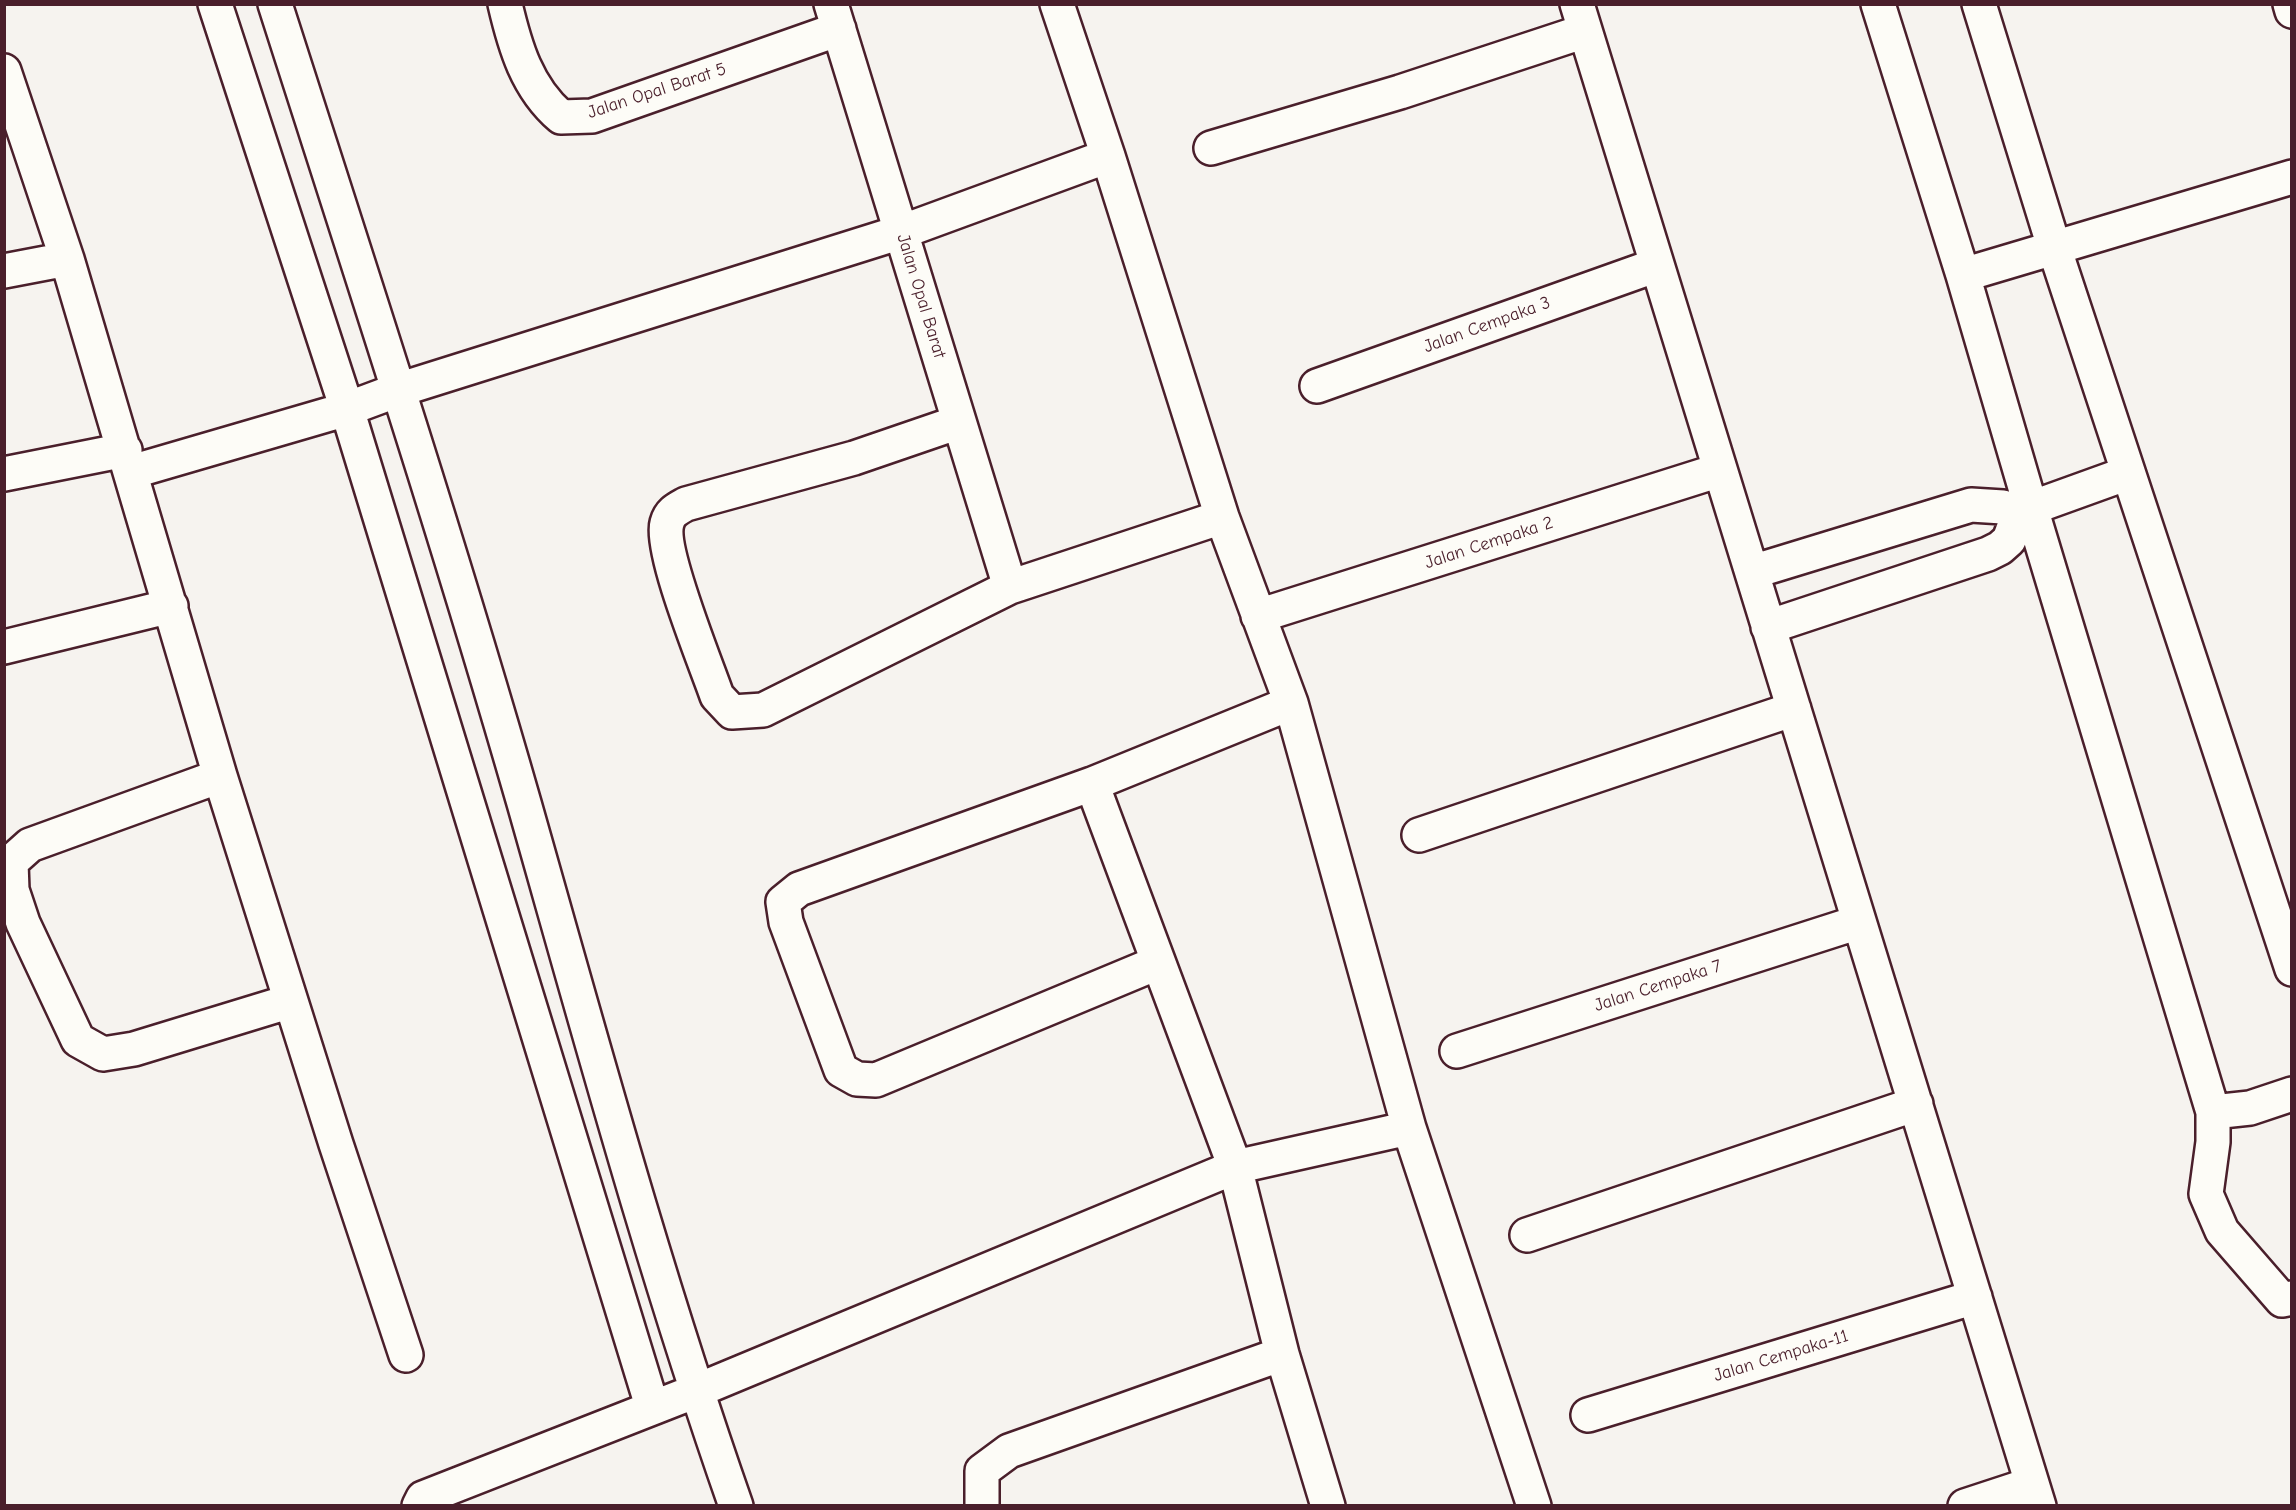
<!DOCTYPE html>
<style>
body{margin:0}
#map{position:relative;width:2296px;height:1510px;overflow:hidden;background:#f6f3ef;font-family:"Comic Neue",sans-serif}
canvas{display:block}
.frame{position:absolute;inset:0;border:6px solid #4a1f2b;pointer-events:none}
</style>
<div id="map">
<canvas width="2296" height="1510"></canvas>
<div class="frame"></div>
</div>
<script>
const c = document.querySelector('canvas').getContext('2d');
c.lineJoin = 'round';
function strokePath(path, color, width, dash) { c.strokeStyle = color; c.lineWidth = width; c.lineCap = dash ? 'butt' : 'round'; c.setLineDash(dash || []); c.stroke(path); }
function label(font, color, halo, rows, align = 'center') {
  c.font = font + ' "Comic Neue",sans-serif'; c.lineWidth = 4.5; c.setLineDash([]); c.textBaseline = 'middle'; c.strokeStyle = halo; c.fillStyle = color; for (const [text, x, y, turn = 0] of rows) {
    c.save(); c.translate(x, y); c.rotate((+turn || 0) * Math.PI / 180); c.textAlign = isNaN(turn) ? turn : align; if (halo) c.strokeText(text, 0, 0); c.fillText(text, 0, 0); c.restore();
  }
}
const street = new Path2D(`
 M215 4 347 409 652 1406
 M275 4C360 270 447 535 524 803 591 1039 655 1275 736 1506
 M505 4C515 47 527 88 561 117L592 116 839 29
 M831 4 1010 587
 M1057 4 1108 156 1222 517 1291 703 1409 1128 1534 1506
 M1577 4 2039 1506
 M1878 4 1963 275 2031 508 2213 1112 2250 1108 2292 1094
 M1979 4 2054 247 2292 969
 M2290 4 2292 11
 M4 71 67 259 220 776 336 1144 406 1355
 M1211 148 1400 92 1585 31
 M4 271 67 259
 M1963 275 2292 177
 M1317 386 1657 265
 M959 422 854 458 686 504C677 509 670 512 667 523 659 550 706 664 717 696L732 712 763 710 1010 587 1222 517
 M131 472 347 409 398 390 901 232 1108 156
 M4 474 125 450
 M1752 572 1971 505 2003 507 2018 516
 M1258 616 1720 470
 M1768 627 1988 554 2000 548 2009 540 2018 516 2031 508 2128 473
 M4 647 171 606
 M220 776 30 845 11 862 12 890 23 923 78 1040 103 1054 134 1049 291 1001
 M1092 784 1235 1167 1282 1354 1328 1506
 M1419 835 1794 709
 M1157 963 876 1080 857 1079 841 1070 786 922 783 902 799 889 1092 784 1291 703
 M1457 1051 1859 922
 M2213 1112V1142L2206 1194 2222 1231 2282 1300 2292 1298
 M1527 1235 1916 1104
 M1588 1415 1975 1297
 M419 1506 423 1498 696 1391 1235 1167 1409 1128
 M982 1506V1471L1009 1451 1282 1354
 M1965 1506 2032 1484`);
strokePath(street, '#4a1f2b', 38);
strokePath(street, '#fdfcf7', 33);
label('18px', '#4a1f2b', '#fdfcf7', [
 ["Jalan Opal Barat 5",657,91,-18],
 ["Jalan Opal Barat",921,296,73],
 ["Jalan Cempaka 3",1487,325,-20],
 ["Jalan Cempaka 2",1489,543,-18],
 ["Jalan Cempaka 7",1658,986,-18],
 ["Jalan Cempaka-11",1781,1356,-17]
]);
</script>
